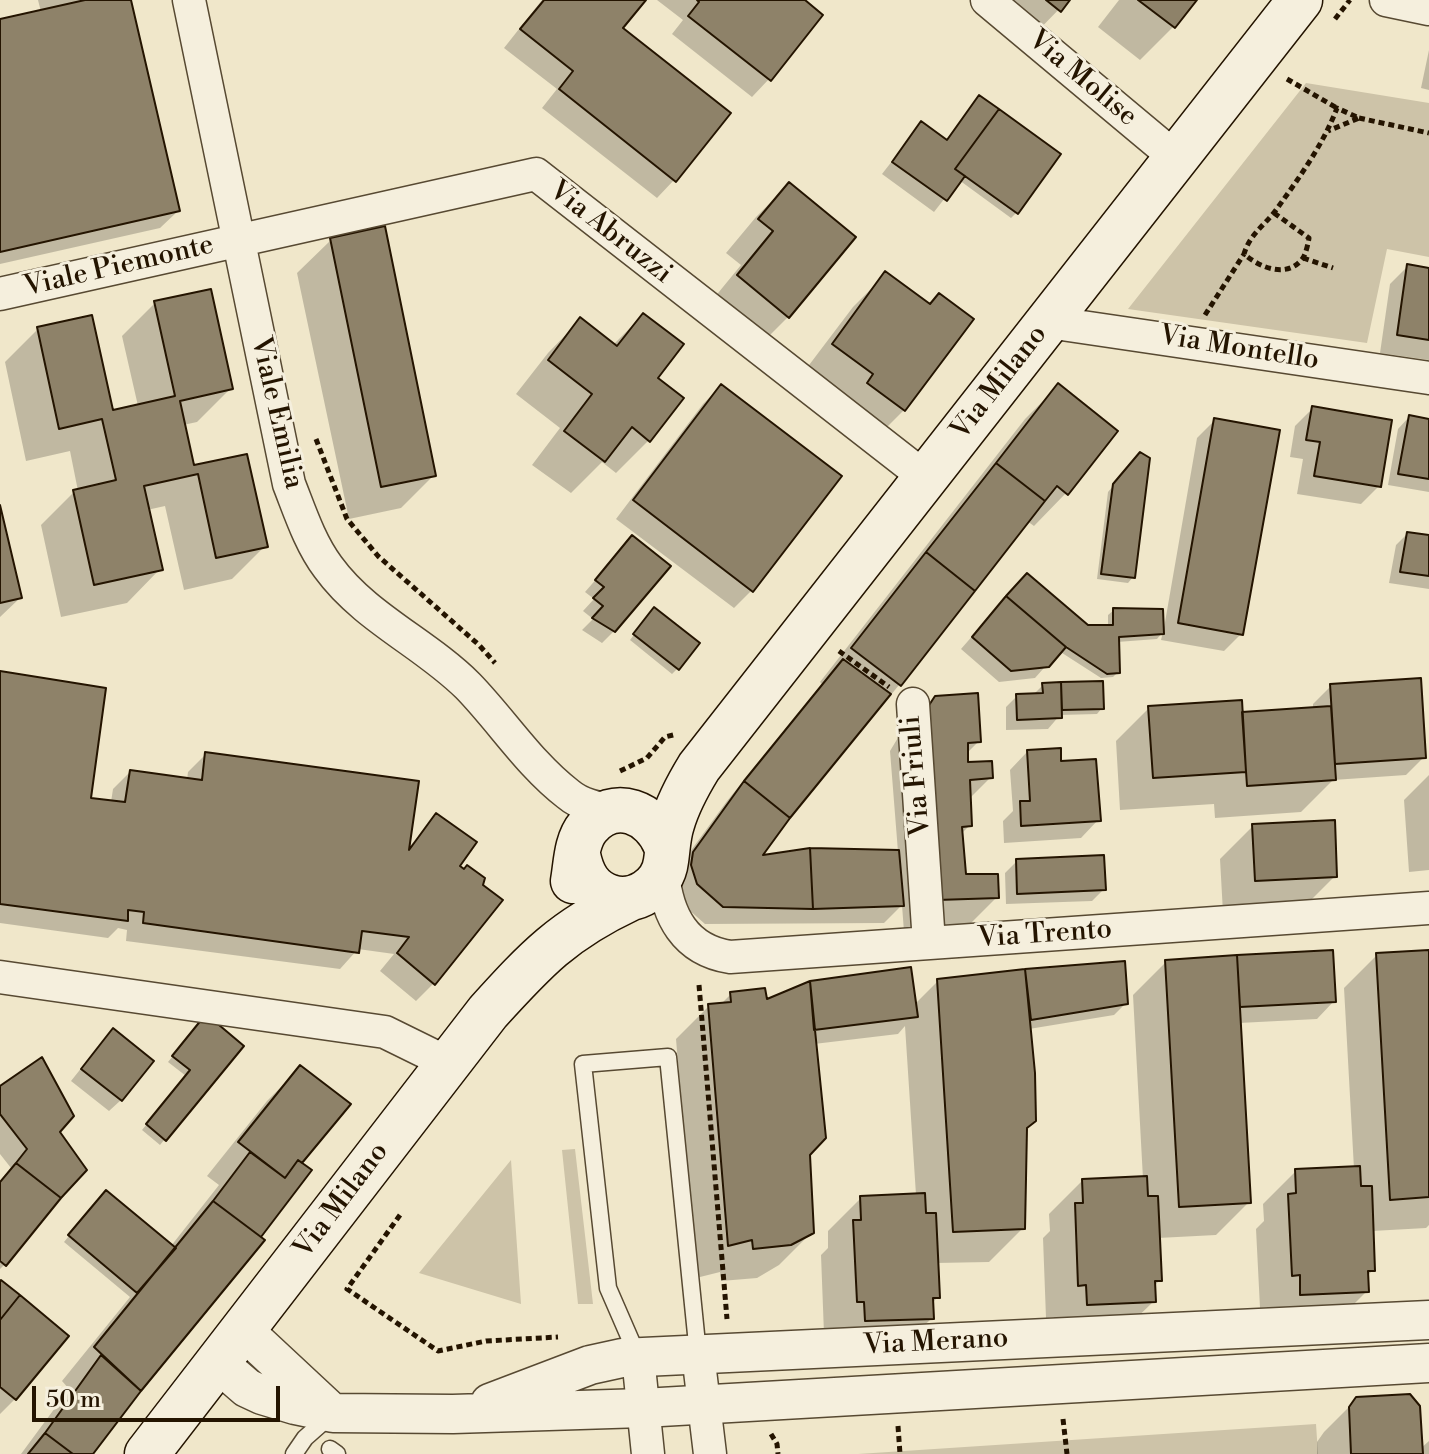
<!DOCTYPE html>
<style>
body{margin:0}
#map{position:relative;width:1429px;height:1454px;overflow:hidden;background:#f0e7ca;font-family:"Libre Bodoni",serif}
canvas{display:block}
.scale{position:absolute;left:32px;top:1386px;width:248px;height:36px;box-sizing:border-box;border:4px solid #241400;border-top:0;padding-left:10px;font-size:24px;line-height:28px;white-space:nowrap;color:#241400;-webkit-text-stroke:6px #f5efdd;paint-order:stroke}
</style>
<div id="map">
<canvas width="1429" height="1454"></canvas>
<div class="scale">50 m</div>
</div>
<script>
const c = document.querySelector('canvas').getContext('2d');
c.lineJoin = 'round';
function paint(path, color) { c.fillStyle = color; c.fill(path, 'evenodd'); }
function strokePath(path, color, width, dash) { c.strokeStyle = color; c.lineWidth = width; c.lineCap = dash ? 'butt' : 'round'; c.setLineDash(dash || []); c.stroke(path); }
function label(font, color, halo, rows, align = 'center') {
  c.font = font + ' "Libre Bodoni",serif'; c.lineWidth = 6; c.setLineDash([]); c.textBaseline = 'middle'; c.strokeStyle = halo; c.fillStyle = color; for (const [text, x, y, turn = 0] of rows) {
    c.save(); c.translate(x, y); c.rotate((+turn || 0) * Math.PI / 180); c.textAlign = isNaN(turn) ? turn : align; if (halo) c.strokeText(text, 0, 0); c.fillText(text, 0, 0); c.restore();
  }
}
paint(new Path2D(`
 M1306 83 1429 103V257L1387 249 1367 343 1128 309Z
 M575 1149 593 1304H578L562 1150Z
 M511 1160 521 1304 419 1273Z
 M1316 1424 1318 1454H858Z`), '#cdc3a8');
paint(new Path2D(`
 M38 0H129L178 211 160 228 0 264V21L41 12Z
 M542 0H643L620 29 674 180 657 198 542 108 557 89 504 48Z
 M657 0H802L769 79 752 97 672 34 683 20Z
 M972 0H1068L1026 43Z
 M1119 0H1194L1173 27 1140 60 1098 27Z
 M1429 50V90L1421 88Z
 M979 98 1016 213 1011 218 959 180 934 212 882 174 921 124 945 141Z
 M789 184 854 237 788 317 755 350 705 309 741 265 726 253 756 217Z
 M331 240 434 475 401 508 349 519 297 273Z
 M1408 266 1429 270V360L1380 353 1390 284Z
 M886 274 929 305 971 319 904 410 871 443 800 377 853 307Z
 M155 303 230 389 197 422 183 425 192 468 265 546 232 579 184 590 165 506 147 510 160 569 127 603 61 617 41 525 74 492 78 491 70 451 26 461 5 362 38 329 111 412 138 406 122 336Z
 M643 315 655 379 649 440 616 473 602 462 571 493 532 465 560 428 516 394 548 353 580 320 613 345Z
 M721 386 752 590 734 608 616 519 703 404Z
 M1058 386 1066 493 1034 526 1027 521 899 685 758 857 898 852 890 751 902 731 936 698 979 741 966 754V765L991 777 969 799 970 825 961 834 964 876 997 897 964 930 904 932 902 905 884 923 705 924 680 902 676 871 727 801 822 684 820 682 1025 419Z
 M1313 408 1379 486 1361 504 1297 494 1303 459 1290 457 1295 426Z
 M1409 417 1429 421V492L1388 485 1398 429Z
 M1215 420 1241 634 1224 651 1161 640 1163 632 1157 639 1117 642 1118 672 1113 677 1101 678 1059 651 1035 678 999 682 961 649 995 610 1087 627H1108V615L1114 610 1164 628 1197 438Z
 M1135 460 1133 577 1128 583 1097 579 1108 492Z
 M0 508 20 598 0 617Z
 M1407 534 1429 537V589L1389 583 1396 545Z
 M632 538 614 631 602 643 582 630 593 619 583 611 594 599 585 592Z
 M649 615 677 669 672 674 630 640Z
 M0 673 89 800 111 802 113 789 130 772 187 780 188 772 206 754 407 849 437 816 457 867 434 983 416 1001 380 971 394 954 358 949 340 969 126 941 127 930 118 928 108 938 0 923Z
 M1061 684 1102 708 1097 714 1060 715 1048 729 1006 730V707L1017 696 1033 695 1043 685Z
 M1331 686 1424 757 1406 775 1333 780 1301 812 1215 818 1214 804 1120 810 1116 741 1149 708 1240 714 1313 709V704Z
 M1027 752 1060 764 1098 820 1081 838 1004 843 1003 821 1013 811 1010 770Z
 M1429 775V870L1409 872 1404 800Z
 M1253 826 1335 876 1302 909 1223 913 1220 859Z
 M1017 861 1104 889 1092 901 1006 904 1005 873Z
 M1429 952V1225L1426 1228 1372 1231 1373 1270 1366 1277 1367 1291 1334 1324 1268 1327 1267 1307 1260 1308 1256 1229 1264 1221 1263 1204 1296 1171 1354 1169 1344 988 1377 955Z
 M1331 953 1334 1001 1317 1019 1239 1023 1249 1202 1216 1235 1158 1238 1160 1280 1153 1287 1154 1301 1120 1334 1055 1337 1054 1317 1046 1318 1043 1238 1050 1231 1049 1214 1082 1181 1143 1179 1133 995 1166 962Z
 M1026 971 1126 1003 1114 1015 1029 1029 1023 1228 989 1262 936 1263 938 1297 931 1304 932 1318 898 1351 824 1334 821 1255 828 1248V1231L861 1198 916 1195 905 1026 898 1034 814 1044 808 1154 812 1232 779 1265 757 1278 721 1281 720 1272 696 1278 676 1039 709 1006 720 1005 731 994 765 1002 914 1005 938 981Z
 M201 1022 241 1046 160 1145 142 1130 186 1076 168 1062Z
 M102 1042 121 1100 109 1111 71 1081Z
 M300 1068 299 1164 258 1238 262 1240 139 1390 91 1454H21L69 1389 62 1381 130 1297 64 1242 101 1197 171 1246 219 1185 207 1176 267 1101Z
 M0 1088 58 1132 5 1264 0 1269V1181L11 1168 0 1154Z
 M0 1284 15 1399 0 1414Z
 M1357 1399 1420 1449 1429 1441V1454H1317V1442L1324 1432Z`), '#0003');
const building = new Path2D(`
 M85 0H131L180 211 0 252V19Z
 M544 0H646L623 28 731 113 676 182 559 89 573 71 520 29Z
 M697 0H805L823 15 771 81 688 16 699 2Z
 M1046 0H1070L1061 12Z
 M1138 0H1197L1175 28Z
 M979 95 999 109 955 169 965 176 947 201 892 162 921 121 947 140Z
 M999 109 1061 154 1018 214 955 169Z
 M789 182 856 237 789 318 737 275 773 231 758 219Z
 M385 226 436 476 381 487 330 238Z
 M1407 264 1429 268V340L1397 335Z
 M885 271 930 304 939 293 974 319 905 411 867 383 873 374 832 344Z
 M211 289 233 389 180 401 194 465 247 454 268 547 216 558 198 474 144 486 163 570 94 585 73 490 116 480 102 419 59 429 37 327 92 315 113 410 175 396 154 301Z
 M643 313 684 344 658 378 684 398 650 442 632 427 605 462 564 431 592 394 548 360 580 317 617 346Z
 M1058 383 1118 431 1068 495 1057 486 1045 501 996 463Z
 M721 384 842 476 753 592 633 500Z
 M1312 406 1392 420 1381 487 1314 476 1320 442 1306 440Z
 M1409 415 1429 419V479L1398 474Z
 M1214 418 1280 430 1243 635 1178 623Z
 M1140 452 1150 458 1135 578 1101 574 1113 484Z
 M996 463 1045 501 975 591 926 552Z
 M0 505 22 598 0 603Z
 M1407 532 1429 535V576L1400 572Z
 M632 535 671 566 615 632 592 618 603 606 593 598 604 587 595 580Z
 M926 552 975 591 901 686 851 648Z
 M1027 573 1088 625H1113V608L1163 609 1164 634 1119 637 1120 673 1107 674 1066 647 1006 596Z
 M1006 596 1066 647 1049 667 1011 671 972 637Z
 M654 607 700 643 679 670 633 634Z
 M843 659 891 694 790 818 744 781Z
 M0 671 106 688 91 798 125 802 130 770 202 780 205 752 419 781 409 850 436 813 477 842 460 866 464 869 467 865 485 878 483 885 503 900 435 985 397 953 409 937 362 931 359 953 143 923 144 912 128 910V921L0 904Z
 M1421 678 1426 758 1335 764 1330 684Z
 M1103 681 1104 709 1062 710 1061 682Z
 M1061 682 1062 718 1017 720 1016 694 1043 693 1042 683Z
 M978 693 981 742 968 743V762L992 761 993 778 970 780 972 826 962 827 966 874H998L999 898 937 900 922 716 935 696Z
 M1242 700 1246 772 1153 778 1148 706Z
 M1331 706 1336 780 1247 786 1242 712Z
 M1061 748V761L1096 759 1101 821 1021 826 1020 801H1030L1027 750Z
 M744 781 790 818 763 855 810 848 813 909 723 907 697 884 691 865 693 852Z
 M1335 820 1337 877 1255 881 1252 824Z
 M810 848 899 850 904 906 813 909Z
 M1104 855 1106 890 1017 894 1016 859Z
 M1333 950 1336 1002 1240 1007 1237 955Z
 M1429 950V1197L1390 1200 1376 953Z
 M1237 955 1251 1203 1179 1207 1165 960Z
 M1125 961 1128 1004 1031 1020 1025 969Z
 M911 967 918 1017 814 1030 810 981Z
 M1025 969 1035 1073 1036 1121 1027 1128 1025 1229 953 1232 937 979Z
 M810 981 826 1138 810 1155 814 1233 791 1245 753 1249 752 1240 728 1246 708 1004 731 1002 730 992 765 988 767 999Z
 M206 1014 244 1046 166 1141 146 1124 190 1070 172 1056Z
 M113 1028 154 1061 122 1101 81 1069Z
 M42 1057 74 1116 60 1132 87 1170 61 1198 16 1163 27 1149 0 1114V1086Z
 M300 1065 351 1104 302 1163 298 1160 285 1178 238 1142Z
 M250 1152 285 1178 298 1160 312 1170 261 1237 213 1201Z
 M16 1163 61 1198 6 1266 0 1261V1182Z
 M1360 1166 1361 1186H1372L1375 1271H1368L1369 1292 1300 1295V1275L1292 1276 1288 1194 1296 1193 1295 1169Z
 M1147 1176 1148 1196H1158L1162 1281H1155L1156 1302 1087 1305 1086 1285 1078 1286 1075 1203H1083L1082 1179Z
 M106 1190 176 1248 137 1293 68 1235Z
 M925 1193 926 1213H936L940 1298H933L934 1319 865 1321 864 1302H857L853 1220H861L860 1196Z
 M213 1201 265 1240 141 1391 94 1347Z
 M1 1280 20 1295 0 1320V1281Z
 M20 1295 69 1336 16 1400 0 1387V1320Z
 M101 1355 141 1391 93 1454H73L45 1433Z
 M1410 1394 1420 1406 1423 1454H1351L1349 1407 1356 1397Z
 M45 1433 73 1454H28Z`);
paint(building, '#8e8269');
strokePath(building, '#241400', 2);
const service = new Path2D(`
 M638 1357 608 1288 583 1064 668 1057 698 1354
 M330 1449 337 1454
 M294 1454 305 1438 331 1415`);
const minor = new Path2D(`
 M189 0 289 484C300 512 310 543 328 567 365 618 425 643 468 686 502 721 529 764 568 794 581 805 597 808 613 811
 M987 0 1176 158
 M1386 0 1429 9
 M0 294 536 174 926 478
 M1048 322 1429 378
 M913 704 929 943
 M663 873C667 916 685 950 730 957L1429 908
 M0 977 385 1032 448 1063
 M698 1354 710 1454
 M638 1357 648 1454`);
const tertiary = new Path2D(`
 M243 1330 331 1412
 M218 1363 247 1388 262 1395 295 1405 333 1413 453 1414 643 1408 1429 1363
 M490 1403 590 1365 622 1358 1429 1320`);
const secondary = new Path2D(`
 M578 855C582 875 590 890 610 897 635 905 663 887 666 861 668 848 668 836 672 824 678 803 688 785 699 767L1300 0
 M573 881C576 864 576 841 588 827 614 795 654 813 666 846
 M147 1454 488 1012C536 959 563 930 629 899`);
strokePath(service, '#574932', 19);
strokePath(minor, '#574932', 35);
strokePath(tertiary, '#574932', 41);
strokePath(secondary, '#241400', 47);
strokePath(new Path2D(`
 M1335 19 1350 0
 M1287 79 1337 108
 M1359 118 1429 133
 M1274 213 1309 238C1308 244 1306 253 1303 258 1288 279 1260 268 1244 254 1250 234 1264 226 1276 210 1299 178 1323 145 1337 108L1359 118 1328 131
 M1303 258 1333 268
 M1205 315 1244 254
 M316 439 347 519 378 556 479 645 495 663
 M839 651 889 687
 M620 771 647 758 665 737 677 734
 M699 985 727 1319
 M400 1215 347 1289 438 1351 486 1341 558 1337
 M1063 1419 1067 1454
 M898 1426 900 1454
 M771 1434 777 1444 778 1454`), '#241400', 5, [6, 4]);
strokePath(service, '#f5efdd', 16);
strokePath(minor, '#f5efdd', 32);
strokePath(tertiary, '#f5efdd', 38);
strokePath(secondary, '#f5efdd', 44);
label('28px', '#241400', '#f5efdd', [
 ["Via Molise",1082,79,40],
 ["Via Abruzzi",610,233,38],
 ["Viale Piemonte",119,267,-13],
 ["Via Montello",1239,349,9],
 ["Via Milano",1000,383,-52],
 ["Viale Emilia",276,413,77],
 ["Via Friuli",917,776,-95],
 ["Via Trento",1045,935,-4],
 ["Via Milano",342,1201,-53],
 ["Via Merano",936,1343,-3]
]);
</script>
